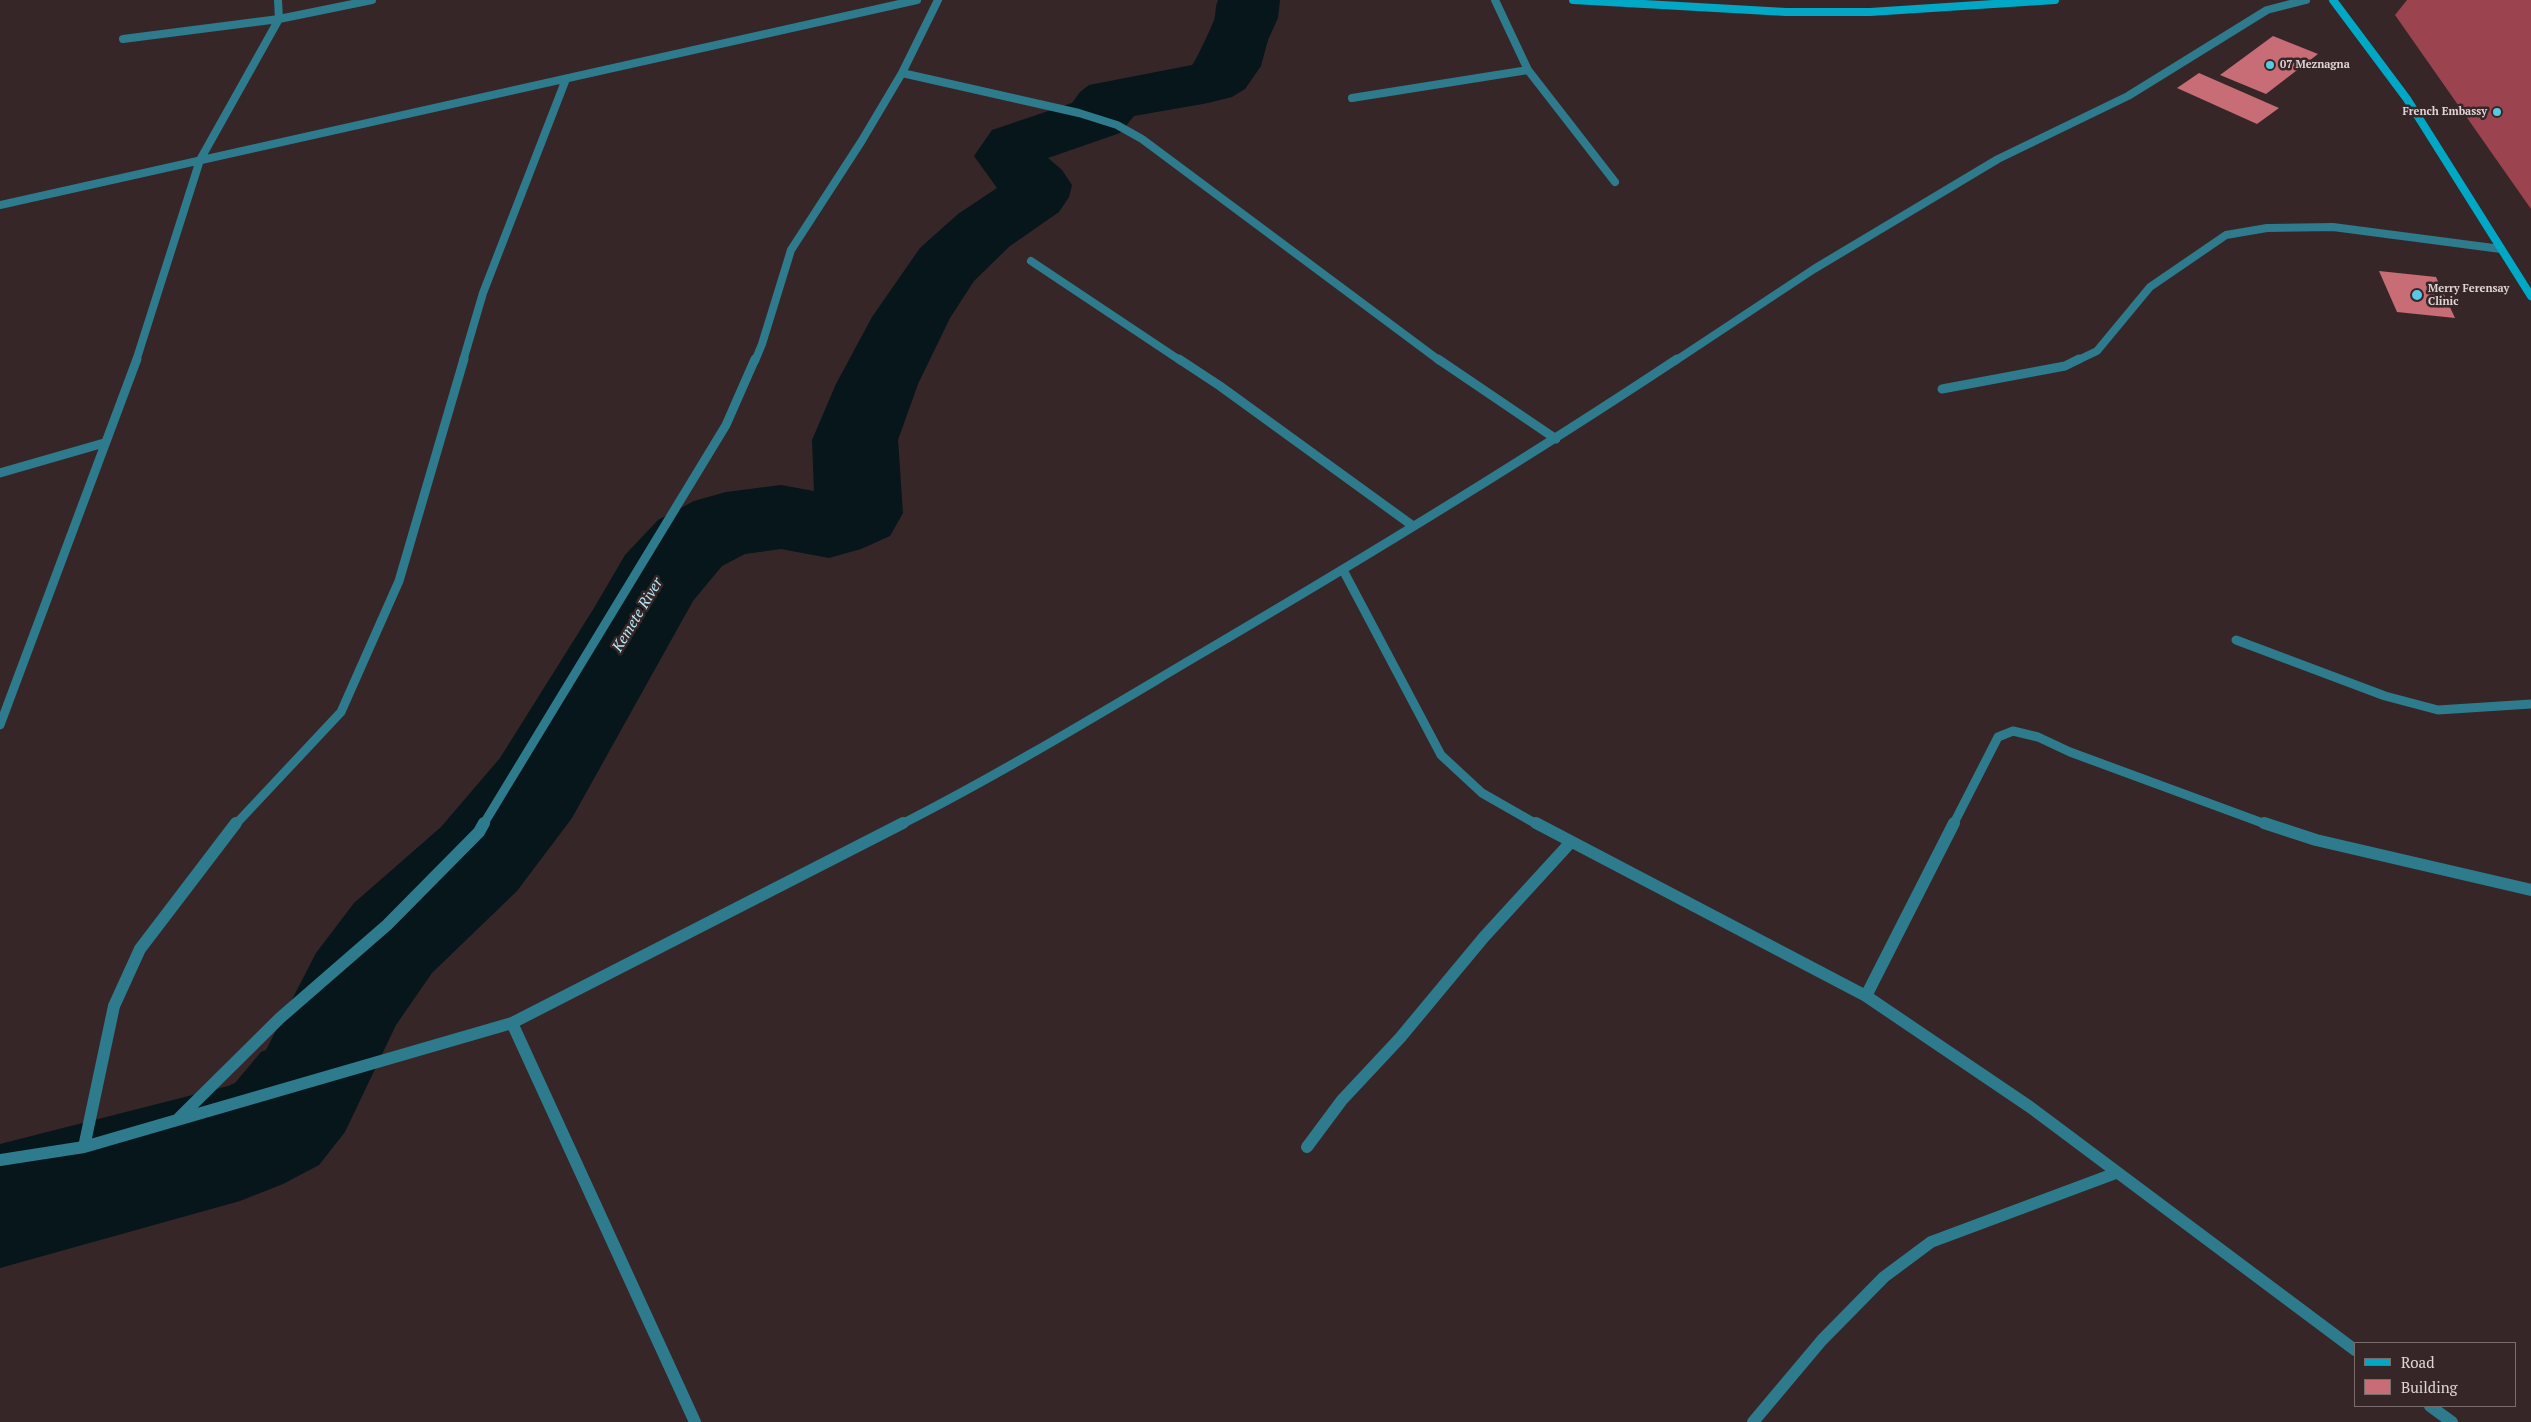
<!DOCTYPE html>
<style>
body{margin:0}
#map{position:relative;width:2531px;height:1422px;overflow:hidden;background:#362627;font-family:"PT Serif",serif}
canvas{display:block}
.legend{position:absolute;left:2354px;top:1342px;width:162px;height:65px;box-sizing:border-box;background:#362627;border:1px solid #7a6c6d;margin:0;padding:6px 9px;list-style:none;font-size:15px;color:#e0d5d6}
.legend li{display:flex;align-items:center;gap:10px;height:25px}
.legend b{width:25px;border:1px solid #7a6c6d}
</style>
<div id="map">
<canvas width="2531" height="1422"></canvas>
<ul class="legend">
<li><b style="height:6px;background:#00a8c5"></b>Road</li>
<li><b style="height:14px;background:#c86c75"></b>Building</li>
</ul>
</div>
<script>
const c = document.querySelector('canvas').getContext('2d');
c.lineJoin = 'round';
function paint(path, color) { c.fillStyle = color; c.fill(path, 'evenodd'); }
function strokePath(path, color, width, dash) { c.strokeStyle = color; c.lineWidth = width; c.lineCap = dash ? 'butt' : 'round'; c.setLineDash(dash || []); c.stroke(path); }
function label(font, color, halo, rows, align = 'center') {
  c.font = font + ' "PT Serif",serif'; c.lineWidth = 5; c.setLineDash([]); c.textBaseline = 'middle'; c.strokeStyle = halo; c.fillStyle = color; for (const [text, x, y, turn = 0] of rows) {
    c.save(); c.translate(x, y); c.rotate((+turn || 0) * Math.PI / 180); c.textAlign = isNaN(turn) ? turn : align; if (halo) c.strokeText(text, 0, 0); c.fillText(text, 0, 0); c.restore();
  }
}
paint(new Path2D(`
 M2407 0H2531V209L2395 15Z`), '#9b444f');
paint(new Path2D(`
 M1218 0H1280L1278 18 1268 40 1261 66 1245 89 1232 97 1208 103 1134 116 1120 133 1048 158 1062 170 1072 185 1069 197 1059 212 1010 246 974 281 950 318 918 384 898 440 903 513 890 536 861 549 829 558 781 549 745 554 722 566 693 601 572 818 517 891 432 973 396 1025 345 1132 319 1165 283 1184 240 1201 0 1268V1144L228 1086 235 1083 261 1052 266 1050 316 953 354 903 441 827 500 758 594 608 625 555 658 520 694 501 726 492 781 485 814 491 812 440 836 384 872 317 920 248 958 214 997 188 974 156 992 130 1072 103 1080 92 1089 85 1192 65C1195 63 1212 26 1214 20 1216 14 1215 7 1218 0Z`), '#06161a');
paint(new Path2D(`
 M2273 36 2318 54 2266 94 2220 75Z
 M2199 73 2279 108 2257 124 2177 88Z
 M2379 271 2436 277 2455 318 2397 312Z`), '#c86c75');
strokePath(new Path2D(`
 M1495 0 1528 70 1615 182
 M123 39 279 19 372 0
 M902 73 938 0
 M1352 98 1528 70
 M0 205 917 0
 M1031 261 1181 361
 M136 361 200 160 279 19 278 0
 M463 361 483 293 566 79
 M755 361 762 344 791 250 861 142 902 73 1079 113 1117 125 1142 139 1440 361
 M1675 361 1814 269 1998 159 2128 96 2267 10 2306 0
 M2076 361 2097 351 2150 287 2226 235 2267 228 2333 227 2501 249`), '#2d7b8d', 8);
strokePath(new Path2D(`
 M1179 359 1220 386 1413 526
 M1438 359 1556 439
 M1942 389 2065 366 2079 359
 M0 473 104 443
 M1343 570 1441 755 1482 793 1538 825
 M2236 640 2385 696 2438 710 2531 704
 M0 725 137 359
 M235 825 341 712 399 581 464 359
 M483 825 726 425 755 359
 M900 825C1002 773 1099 714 1197 656 1359 561 1520 463 1677 359
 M1953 825 1998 737 2013 731 2038 737 2070 752 2268 825`), '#2d7b8d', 9);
strokePath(new Path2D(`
 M1536 823 1866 996 2030 1107 2355 1350
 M2264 823 2316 840 2531 890
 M1866 996 1954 823
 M512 1023 695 1422
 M179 1118 280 1018 387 925 479 832 484 823
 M84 1147 114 1006 140 949 236 823
 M1307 1147 1342 1100 1400 1038 1484 937 1570 843
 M0 1160 84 1147 512 1023 903 823
 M2430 1406 2452 1422
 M1753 1422 1822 1340 1884 1277 1931 1242 2116 1173`), '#2d7b8d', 12);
strokePath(new Path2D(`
 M1573 0 1786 12H1870L2055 0
 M2333 0 2407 99 2531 296`), '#00a8c5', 8);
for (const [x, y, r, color] of [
 [2270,65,5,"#58c9e3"],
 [2497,112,5,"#58c9e3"],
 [2417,295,6,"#58c9e3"]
]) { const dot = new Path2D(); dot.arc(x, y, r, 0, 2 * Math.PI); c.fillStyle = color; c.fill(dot); strokePath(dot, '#362627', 2); }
label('bold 11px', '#e0d5d6', '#362627', [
 ["07 Meznagna",2280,65],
 ["French Embassy",2487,112,"right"],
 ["Merry Ferensay",2428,289],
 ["Clinic",2428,302]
], 'left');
label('italic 15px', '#b3eaf8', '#362627', [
 ["Kemete River",638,615,-59]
]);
</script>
